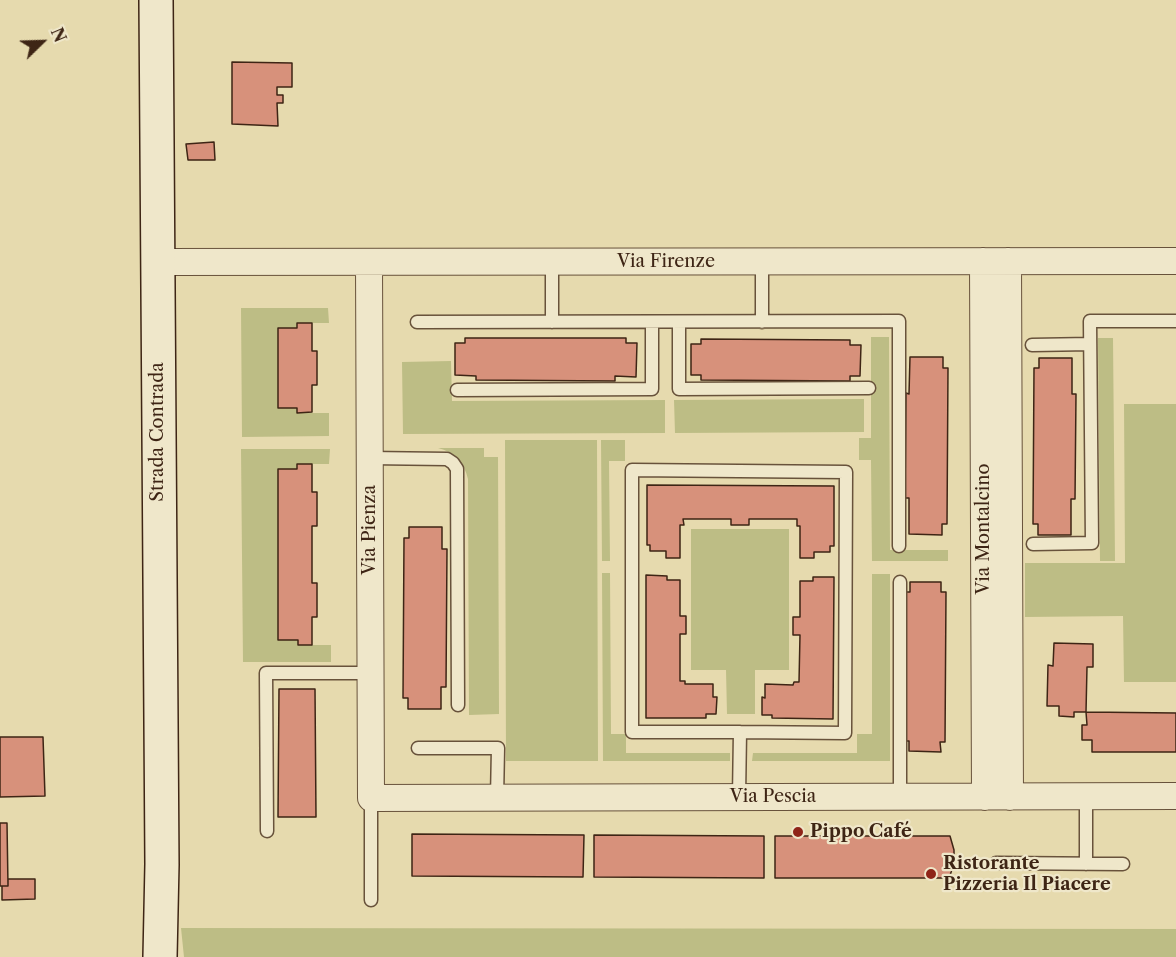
<!DOCTYPE html>
<meta charset="utf-8">
<style>
body{margin:0}
#map{position:relative;width:1176px;height:957px;overflow:hidden;background:#e6daae;font-family:"Libre Caslon Text",serif}
canvas{display:block}
.north{position:absolute;left:12px;top:12px;width:60px;height:60px;-webkit-text-stroke:4px #efe7ca;paint-order:stroke;rotate:67deg;font-size:16px;font-weight:700;line-height:24px;text-align:center;color:#3e2515}
.north::after{content:'';display:block;margin:auto;width:21px;height:27px;background:#3e2515;clip-path:polygon(50% 0,100% 100%,50% 72%,0 100%)}
</style>
<div id="map">
<canvas width="1176" height="957"></canvas>
<div class="north">N</div>
</div>
<script>
const c = document.querySelector('canvas').getContext('2d');
c.lineJoin = 'round';
function paint(path, color) { c.fillStyle = color; c.fill(path, 'evenodd'); }
function strokePath(path, color, width, dash) { c.strokeStyle = color; c.lineWidth = width; c.lineCap = dash ? 'butt' : 'round'; c.setLineDash(dash || []); c.stroke(path); }
function label(font, color, halo, rows, align = 'center') {
  c.font = font + ' "Libre Caslon Text",serif'; c.lineWidth = 4.5; c.setLineDash([]); c.textBaseline = 'middle'; c.strokeStyle = halo; c.fillStyle = color; for (const [text, x, y, turn = 0] of rows) {
    c.save(); c.translate(x, y); c.rotate((+turn || 0) * Math.PI / 180); c.textAlign = isNaN(turn) ? turn : align; if (halo) c.strokeText(text, 0, 0); c.fillText(text, 0, 0); c.restore();
  }
}
paint(new Path2D(`
 M241 308H328L329 323H298L297 328H278V407L297 408V413H329V436L242 437Z
 M871 337H889L890 550H948V561H872L871 460H859V438H871Z
 M1098 338H1113L1115 561H1100Z
 M451 361 452 401 665 400V433L403 434 402 362Z
 M864 399V432L675 433 674 400Z
 M1124 404H1176V682H1124L1123 616 1025 617V563H1125Z
 M505 440H597L598 761H506Z
 M601 440H625V461H609L610 561H602Z
 M438 448H484V457H498L499 714 469 715 468 479C464 462 454 452 438 448Z
 M241 449H330L329 464H298L297 469 278 470V640H298V645H331V662H243Z
 M691 529H789V670H755V714H727L726 670H691Z
 M602 573H610L611 734H626V753H730V761H603Z
 M872 574H890V761H752L753 753H857V734H872Z
 M181 928 1176 929V957H184Z`), '#bdbd85');
const building = new Path2D(`
 M232 62 292 63V87H277V95H283V103H277L278 126 232 124Z
 M214 142 215 160H188L186 144Z
 M297 323H312V351H317V385H312V412L297 413V408H278V328H297Z
 M465 338H626V343H637L636 377 615 376V381L476 380V376L455 375V343H465Z
 M701 339 850 340V345H861L860 376H850V381L701 380V375H691V344H701Z
 M910 357H943V368H948L947 524H942V535L909 534V498H905L906 393 909 394Z
 M1039 358H1072V394H1076L1075 499H1071V535H1038V524H1033L1034 368H1039Z
 M297 464H312V492H317V526H312V583H317V617H312V645H298V640H278V469H297Z
 M647 485 834 486V546H830V552H814V558H800V526H797V519H749V525H731V519H683L684 525H680V558H666V551H650V545H647Z
 M409 527H442V549H447L446 687H441V709H408V698H403L404 538H409Z
 M646 575 667 576V580H680V616H686V634H680V681H685V684H713V697H717L716 714H706V718H646Z
 M813 577H834L833 719 772 718V715H762V697L765 698V684L793 685 794 682H799L800 635H793V617H800V581H813Z
 M910 582H941V592H946L945 742H940L941 752 909 751V741H904L905 592H910Z
 M1054 643 1093 644V667H1087L1086 712H1074V717L1059 716V706H1047L1048 665 1053 666Z
 M279 689H315L316 817H278Z
 M1086 712 1176 713V752H1092V740H1082V725H1087Z
 M0 737H43L45 796 0 797Z
 M0 823H7L8 886H0Z
 M412 834 584 835 583 877 412 876Z
 M594 835 764 836V878L594 877Z
 M775 836H950L954 850V864L949 878H775Z
 M8 879H35V899L2 900V886H8Z`);
paint(building, '#d7917b');
strokePath(building, '#3e2515', 1.5);
const lane = new Path2D(`
 M762 261V322
 M552 262V322
 M417 322 899 321V546
 M679 322V389L869 388
 M1032 345 1090 344
 M457 390 652 389V322
 M369 458 447 459 453 463 457 469 458 705
 M1033 544 1092 543 1090 321H1176
 M900 582V797
 M418 748H498L497 798
 M1086 796V864
 M739 797 740 732H632V470L846 472 845 733 740 732
 M371 798V900
 M267 831 266 673H370
 M996 863 1123 864`);
const street = new Path2D(`
 M983 261 985 797
 M1008 261 1010 797
 M157 262 1176 261
 M369 262 371 798 1176 796`);
const secondary = new Path2D(`
 M156 0 162 864 160 957`);
strokePath(lane, '#68523b', 15);
strokePath(street, '#68523b', 28);
strokePath(secondary, '#3e2515', 36);
strokePath(lane, '#efe7ca', 12);
strokePath(street, '#efe7ca', 26);
strokePath(secondary, '#efe7ca', 33);
for (const [x, y, r, color] of [
 [798,832,6,"#8f2418"],
 [931,874,6,"#8f2418"]
]) { const dot = new Path2D(); dot.arc(x, y, r, 0, 2 * Math.PI); c.fillStyle = color; c.fill(dot); strokePath(dot, '#efe7ca', 2); }
label('18px', '#3e2515', '#efe7ca', [
 ["Via Firenze",666,262],
 ["Strada Contrada",158,432,-90],
 ["Via Montalcino",984,529,-90],
 ["Via Pienza",370,530,-90],
 ["Via Pescia",773,797]
]);
label('bold 18px', '#3e2515', '#efe7ca', [
 ["Pippo Café",810,832],
 ["Ristorante",943,864],
 ["Pizzeria Il Piacere",943,885]
], 'left');
</script>
